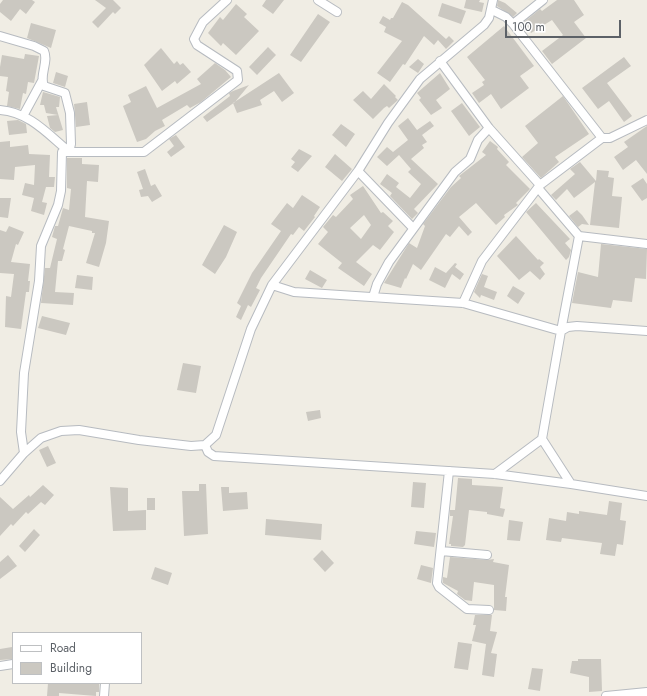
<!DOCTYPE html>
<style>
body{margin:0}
#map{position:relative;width:647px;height:696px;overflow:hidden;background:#f0ede4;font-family:Jost,sans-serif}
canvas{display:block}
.legend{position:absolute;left:12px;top:632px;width:130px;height:52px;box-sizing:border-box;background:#fff;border:1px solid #bec0c2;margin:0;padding:5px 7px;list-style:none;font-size:12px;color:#5c6167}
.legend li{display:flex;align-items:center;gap:8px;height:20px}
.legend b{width:20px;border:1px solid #bec0c2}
.scale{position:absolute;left:505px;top:20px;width:116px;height:18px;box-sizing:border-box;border:2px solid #5c6167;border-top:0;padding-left:5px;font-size:12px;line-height:14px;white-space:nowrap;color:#5c6167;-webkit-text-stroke:3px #fff;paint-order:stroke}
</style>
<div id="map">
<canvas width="647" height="696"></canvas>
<ul class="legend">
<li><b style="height:5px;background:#fff"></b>Road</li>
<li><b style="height:11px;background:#cbc8c1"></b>Building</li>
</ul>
<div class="scale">100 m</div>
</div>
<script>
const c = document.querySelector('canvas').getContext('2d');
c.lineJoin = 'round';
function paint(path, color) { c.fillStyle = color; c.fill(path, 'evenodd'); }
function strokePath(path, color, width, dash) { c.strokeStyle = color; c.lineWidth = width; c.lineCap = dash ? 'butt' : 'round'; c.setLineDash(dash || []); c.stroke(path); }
paint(new Path2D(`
 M3 0H32L35 2 26 14 20 9 11 21 0 12V4Z
 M95 0H113L121 8 115 14 113 12 98 28 92 22 106 8Z
 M266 0H284L273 14 262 6Z
 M466 0H480L479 2 484 3 482 12 464 8Z
 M498 0 505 3 517 13 513 17 497 6Z
 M557 0H574L584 15 574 22 586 38 552 64 542 51 563 35 552 20 531 33 524 22 540 9 542 11Z
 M402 2 408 5 446 39 449 36 454 41 446 49 438 40 434 45 424 36 405 65 403 64 390 82 377 73 402 41 384 32 386 27 379 23 383 16 390 20 391 18H393Z
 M442 3 466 11 461 24 438 16Z
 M236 4 247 14 244 17 259 31 236 55 223 43 221 46 208 33 220 17 223 20Z
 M318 14 330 22 301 62 290 55Z
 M31 23 56 30 51 48 27 38Z
 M504 26 534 66 520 76 529 88 501 109 491 94 479 103 472 93 484 85 482 82 485 80 467 57Z
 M268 47 276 55 257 75 249 67Z
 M161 48 174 64 177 61 180 65 183 63 191 72 177 84 175 81 162 91 144 65Z
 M25 54 39 56 34 83 28 82 26 94 23 93 20 109 7 106 9 92 6 91 8 77 0 76V67L2 55 24 59Z
 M624 57 631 66 607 83 632 116 624 122 609 101 598 109 582 88Z
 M418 59 424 64 418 73 409 67Z
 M215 63 225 70 231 77 201 102 190 108 187 105 162 120 165 126 155 131 146 139 137 142 123 106 131 102 128 95 146 86 157 108 201 84 197 79Z
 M56 72 68 76 65 87 53 83Z
 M279 73 294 93 282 102 274 91 260 100 262 105 237 113 233 103Z
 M440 73 450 89 436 100 442 108 431 115 419 100 421 98 417 93Z
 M384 84 396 96 395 97 398 100 389 108 387 106 384 108 373 119 353 100 363 91 371 99Z
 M249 85 235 102 207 122 203 117 230 96 229 93 233 91Z
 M43 92 60 97 59 107H56L63 130 55 132 50 128 47 116 58 115 46 113 44 105H40Z
 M563 96 589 134 555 157 559 162 541 178 522 157 538 143 525 126Z
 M87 102 90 125 76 127 74 104Z
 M462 103 480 127 469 136 451 111Z
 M408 118 417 130 430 121 434 126 422 135 427 142 422 145 424 148 411 159 438 184 414 209 418 213 412 219 390 196 392 193 380 184 387 174 399 183 396 187 410 198 421 184 408 172 411 169 399 155 387 166 377 157 387 147 393 152 408 140 398 126Z
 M18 120 26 124 27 133 9 135 7 121Z
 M341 124 355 134 346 147 332 135Z
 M647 126V174L636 160 623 170 614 157 628 147 624 142Z
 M176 135 185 147 171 157 167 152 174 146 169 139Z
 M10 141V147L28 145 29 154 50 155 49 177H55L54 187H46L42 202 47 203 44 215 31 211 34 198 22 195 25 183 34 185 35 165 15 167 14 180 0 179V142Z
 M490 141 498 147 497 149 509 162 506 165 530 189 516 203 518 205 504 215 505 217 496 225 476 203 459 217 472 232 468 236 459 226 450 237 446 234 421 270 413 264 406 279 405 278 401 288 384 283 409 243 417 248 425 226 423 224 451 187 461 178 459 176 486 155 482 152Z
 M299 149 312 156 298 172 291 167 295 162 291 159Z
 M335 154 352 169 342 181 325 167Z
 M67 158H82V164L99 165 98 182 87 181 85 217 109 221 106 243 99 267 86 263 95 233H92V231L69 226 63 249 65 250 62 261H58L55 292 74 293 73 305 41 303 45 268H50L57 239 52 237 55 226H58L63 208 69 210 71 189 67 188Z
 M580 162 596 181 597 170 609 171 608 177 614 178 612 196 622 197 619 228 590 225 595 182 574 198 567 189 556 200 551 195 575 174 570 169Z
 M145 169 151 186 155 184 162 196 152 202 148 196 141 197 139 190 143 189 137 172Z
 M643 178 647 184V198L642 201 631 186Z
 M363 186 381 213 383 212 393 221 388 226 394 232 380 250 373 245 356 262 372 274 364 286 338 268 342 263 318 244 328 232 323 227 333 215 336 217 353 199 350 195ZM364 215 371 225 361 239 350 228Z
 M302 195 320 207 314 216 315 217 304 231 299 227 293 235 291 234 261 278 256 288 260 290 251 307 248 305 241 320 236 317 241 306 237 303 252 273 281 231 271 224 287 203 293 208Z
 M0 198H11L8 218 0 217Z
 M536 203 570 239 565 243 571 250 569 257 566 260 526 212Z
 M577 210 582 215 589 225 582 224 578 227 569 216Z
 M224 225 237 232 226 257 215 274 202 265Z
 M9 226 24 232 18 245 16 244 11 262 30 264 28 281H30L29 292H26L21 329 5 327 6 296 11 297 14 274 0 273V230L6 232Z
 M516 236 538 260 539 259 544 263 540 267 545 274 540 280 530 271 519 280 497 256Z
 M601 244 647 249 646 279 635 278 632 302 613 300 611 308 572 303 578 272 598 277Z
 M455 263 457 264 455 267 464 274 460 280 452 274 445 288 429 280 435 267 446 273Z
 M310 270 327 280 322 288 305 279Z
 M482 274 488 276 484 287 497 292 494 300 481 295 480 298 474 292Z
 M77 275 93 277 92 290 75 288Z
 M513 286 525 293 518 304 507 296Z
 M42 316 70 323 66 335 38 328Z
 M183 363 201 366 196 393 177 390Z
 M320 410 321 418 308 421 306 412Z
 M48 446 56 463 47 467 39 450Z
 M458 478 472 479V485L503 487 500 508 505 509 503 517 487 514V512L469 510 465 545 463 547 451 546V544H449L453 516H450V510H455Z
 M413 482 426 483 424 508 411 507Z
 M199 484H206L208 534 184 536 182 491H199Z
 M43 485 54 495 45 505 41 502 28 514 26 512 13 526 11 524 0 536V497L13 509 29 495 30 497Z
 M110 487 128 488V511L146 510V530L113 531Z
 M221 487H229V493L247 492 248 509 223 511Z
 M147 498H155V510H147Z
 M609 501 622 503 620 520 626 521 623 545 617 544 615 556 600 554 602 543 562 538 561 542 546 540 549 518 566 521 567 512 579 514V511L607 515Z
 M266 519 322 524 321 540 265 535Z
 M509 520 523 522 520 541 507 540Z
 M34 529 40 535 25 552 19 546Z
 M416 531 436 533 434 547 414 544Z
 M322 550 334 563 325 572 313 559Z
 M8 555 17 566 0 579V562Z
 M450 557 487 560 494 559 493 562 509 565 505 597H507L506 611 494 610V585L474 582 472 601 465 600 457 594 458 591 443 583V577L447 578Z
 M421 565 433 568 431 583 417 579Z
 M155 567 172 573 168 585 151 579Z
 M475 615H492L490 631 497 632 491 653 497 654 494 677 482 675 486 644 472 641 476 625H473Z
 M458 642 472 644 468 670 454 668Z
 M12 647 13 659 0 660V649Z
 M578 659H601L602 691 589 692V677L570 673 572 661H578Z
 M532 668 543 669 540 691 528 689Z
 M48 683H99V692H96V696L59 693V696H47Z`), '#cbc8c1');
const street = new Path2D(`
 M318 0 337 12
 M492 10 506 17 513 24 602 138H610L647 120
 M513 24 543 0
 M0 36 34 46 44 51C49 62 39 75 44 86L65 93 70 113 71 144 70 148 62 152 61 191 58 205 41 246 39 281 24 373 21 432 24 453
 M440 61 489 128 540 185
 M0 110C28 112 46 132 66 149
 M23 116 42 81
 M64 152H144L238 80 237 71 197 45 194 39 203 22 227 0
 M358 171 413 228
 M538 188 579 236 561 331 568 327 577 326 647 331
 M579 236 647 244
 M272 285 294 292 463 303 561 331 542 439 571 484 647 496
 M373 297 377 284 389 262 455 172 470 159 478 140 489 128
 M463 303 482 261 540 185 602 138
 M205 445 208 452 214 456 495 474 571 484
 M449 471 437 583 439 587 467 609 489 610
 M495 474 542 439
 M0 481 24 453 41 438 61 431 79 430 139 440 191 446 205 445 216 435 251 329 272 285 358 171 388 123 420 79 484 25 489 18 493 0
 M441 551 487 555
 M0 666 13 664
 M104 696 105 683
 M606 696 647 692`);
strokePath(street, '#b7bbc0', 10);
strokePath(street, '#fff', 8);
</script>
